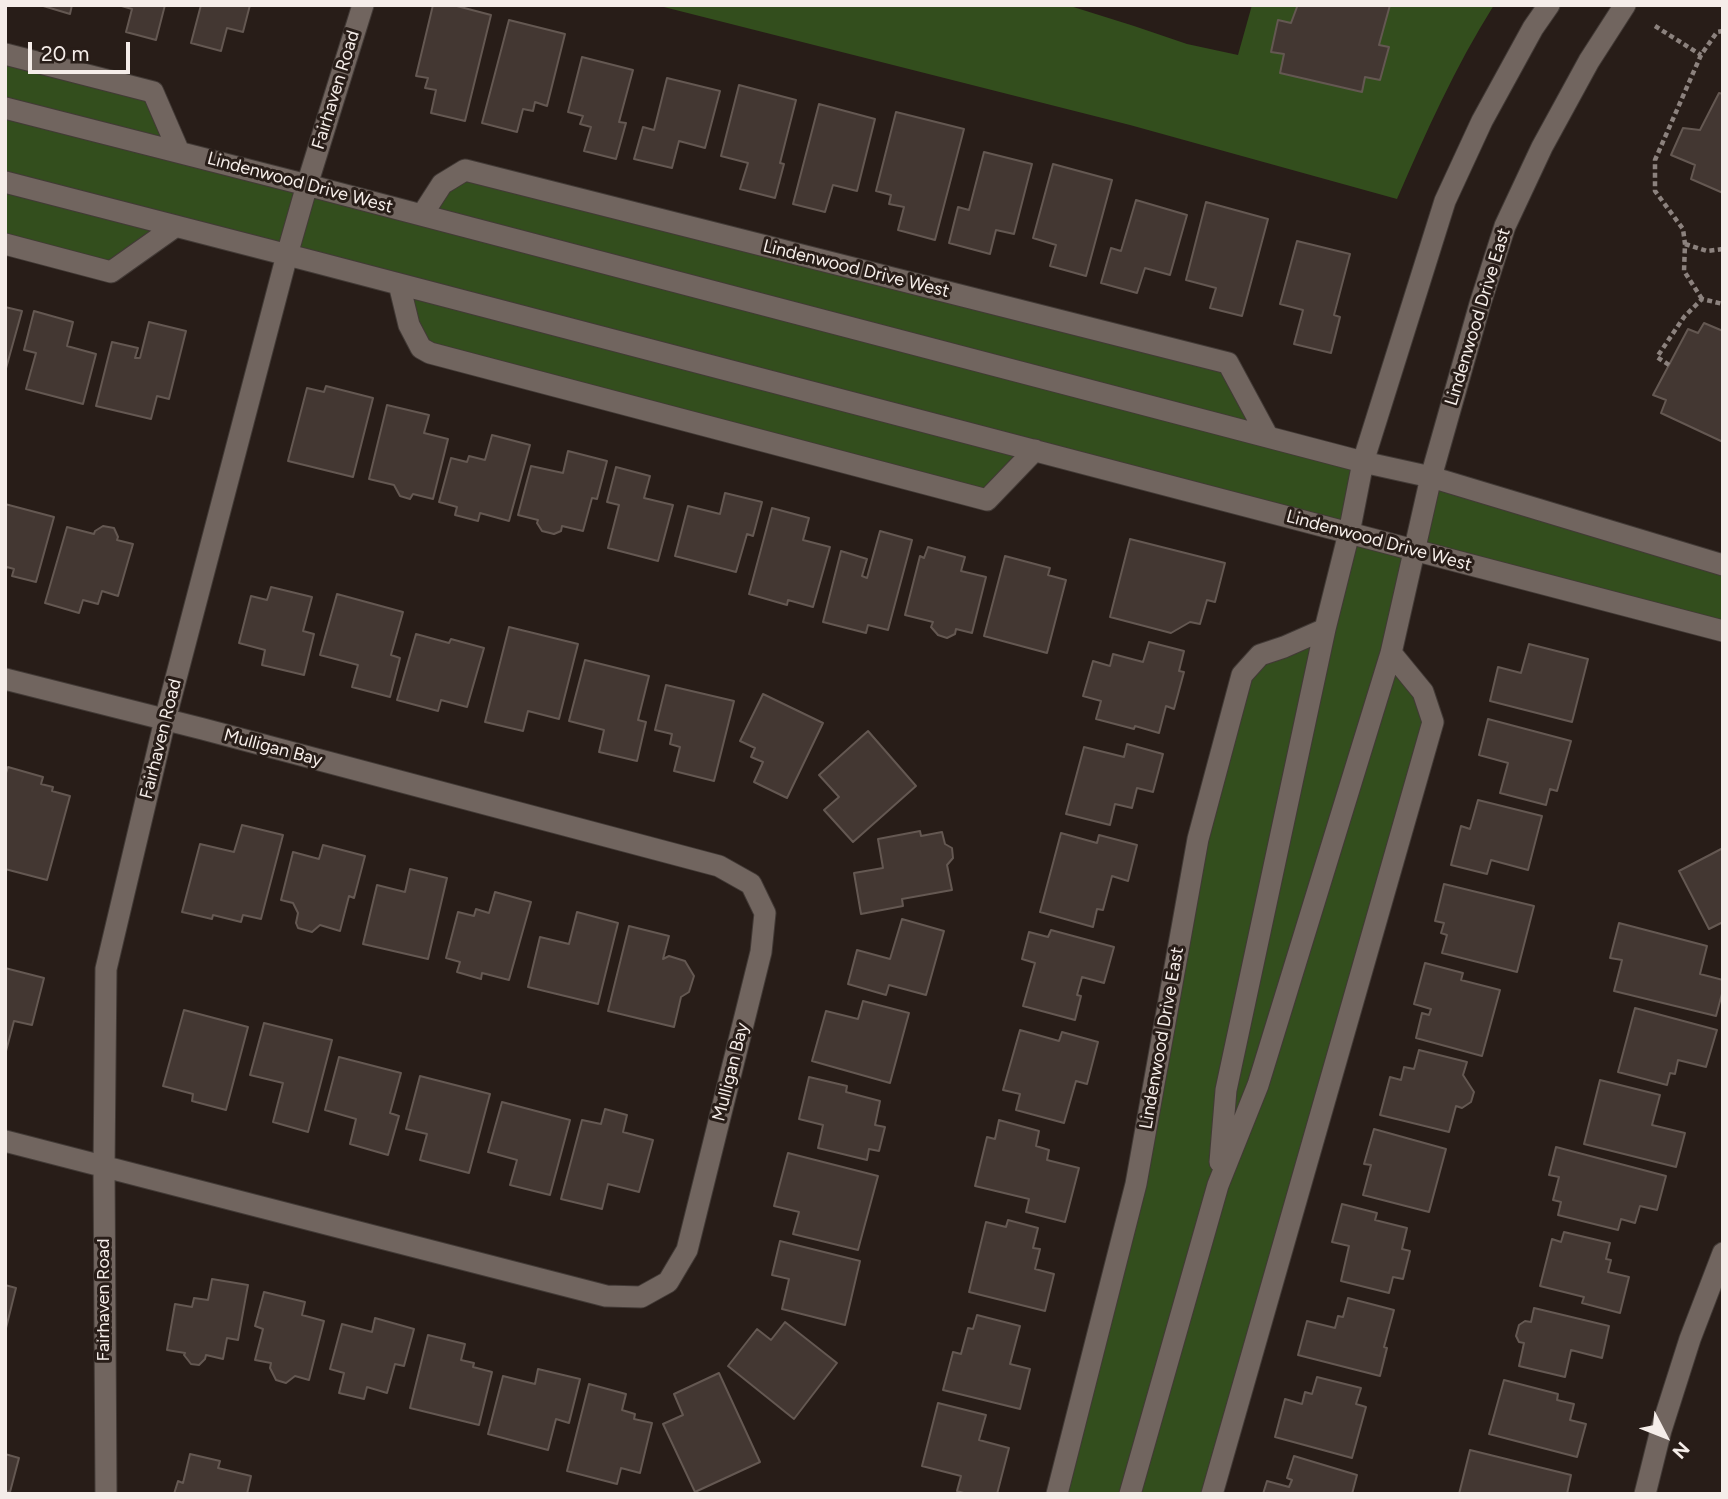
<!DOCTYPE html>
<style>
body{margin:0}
#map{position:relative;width:1728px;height:1499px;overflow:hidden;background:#281d18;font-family:Figtree,sans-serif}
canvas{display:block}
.frame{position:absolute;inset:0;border:7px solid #f5ede9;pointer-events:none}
.north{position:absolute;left:1630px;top:1401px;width:70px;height:70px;-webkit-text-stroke:5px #281d18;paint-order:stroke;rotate:132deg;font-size:19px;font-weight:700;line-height:28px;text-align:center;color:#f5ede9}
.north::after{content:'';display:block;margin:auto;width:24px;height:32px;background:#f5ede9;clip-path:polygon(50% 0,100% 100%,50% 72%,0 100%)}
.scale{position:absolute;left:28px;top:42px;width:102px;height:32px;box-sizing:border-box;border:4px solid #f5ede9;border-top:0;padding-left:9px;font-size:21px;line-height:24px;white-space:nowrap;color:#f5ede9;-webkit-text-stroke:5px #281d18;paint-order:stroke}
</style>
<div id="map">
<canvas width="1728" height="1499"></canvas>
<div class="frame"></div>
<div class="north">N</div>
<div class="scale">20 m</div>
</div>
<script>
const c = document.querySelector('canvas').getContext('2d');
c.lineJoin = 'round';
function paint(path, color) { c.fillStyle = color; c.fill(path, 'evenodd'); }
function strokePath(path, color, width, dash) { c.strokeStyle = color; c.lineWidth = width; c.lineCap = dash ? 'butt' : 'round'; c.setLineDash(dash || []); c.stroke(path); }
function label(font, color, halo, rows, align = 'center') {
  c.font = font + ' Figtree,sans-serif'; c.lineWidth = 6; c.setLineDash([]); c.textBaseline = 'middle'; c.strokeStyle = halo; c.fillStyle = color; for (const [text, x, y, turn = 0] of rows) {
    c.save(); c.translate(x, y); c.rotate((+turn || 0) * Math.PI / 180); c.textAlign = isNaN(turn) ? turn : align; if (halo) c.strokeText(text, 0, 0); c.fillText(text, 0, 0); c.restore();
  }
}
paint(new Path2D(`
 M656 5H1067L1134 26 1187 44 1238 55 1252 5H1494C1455 67 1426 132 1397 199L1130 125Z
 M5 54 153 92 179 152 421 215 465 170 1228 363 1268 437 1363 462 1349 532 1413 550 1431 477 1723 565V631L1414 550 1391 653 1433 722 1212 1494H1057L1242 675 1325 629 1349 533 1036 450 987 500 430 353 399 284 176 226 111 272 5 244Z`), '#334e1d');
const building = new Path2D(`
 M40 5H72L70 14Z
 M118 5H165L156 40 126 32 132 9Z
 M201 5H250L243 32 227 28 221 51 191 43Z
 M433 5H453L491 15 465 121 431 113 436 90 425 88 428 78 416 76Z
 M1295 5H1390L1379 45 1389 47 1380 80 1365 77 1362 92 1280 73 1284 54 1271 52 1278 20 1291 23 1297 7Z
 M509 20 565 34 547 106 535 102 533 111 523 109 517 132 482 123Z
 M582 57 633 70 619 122 626 123 616 159 584 151 591 127 580 124 583 116 568 112Z
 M667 78 720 91 705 148 679 141 672 168 634 159 643 127 654 130Z
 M739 85 796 100 780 163 784 164 775 198 740 189 748 163 721 156Z
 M1719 93 1723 94V193L1691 179 1695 165 1671 155 1683 128 1700 130Z
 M819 104 875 119 857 191 833 185 825 212 793 204Z
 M896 112 964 129 935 240 898 230 904 207 889 204 891 195 876 191Z
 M984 152 1032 164 1014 234 996 230 990 254 949 243 958 207 969 210Z
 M1053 164 1112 180 1086 276 1050 266 1056 245 1033 238Z
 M1136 200 1187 215 1170 275 1145 268 1137 293 1101 283 1111 248 1121 251Z
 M1206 202 1268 219 1242 316 1210 308 1216 288 1186 280Z
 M1297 241 1350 254 1334 315 1340 317 1331 353 1294 344 1303 310 1280 304Z
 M5 307 22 311 5 372Z
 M34 311 73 322 67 346 96 354 83 404 26 389 36 353 24 350Z
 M149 322 186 331 169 399 157 396 151 419 96 406 112 342 138 348 135 358H140Z
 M1704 323 1723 331V442L1661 413 1666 400 1653 395 1688 329 1698 333Z
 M326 386 373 398 353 477 288 461 307 388 324 392Z
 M387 405 429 415 424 433 448 439 433 499 413 494 410 499 400 496 394 485 369 479Z
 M492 435 530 445 509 521 480 513 478 521 455 515 457 507 439 502 451 458 467 462 469 456 485 460Z
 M568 451 607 461 597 499 592 498 583 531 562 526 561 531 554 534 542 531 537 523 538 520 518 515 531 466 563 473Z
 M616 467 650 476 644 498 673 505 658 561 608 548 619 505 607 502Z
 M725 493 762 502 753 536 747 534 736 572 675 556 688 506 720 514Z
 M5 504 54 517 36 582 12 576 14 569 7 567 5 572Z
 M772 508 809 518 803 540 830 547 813 607 788 600 787 605 749 594Z
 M103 526 114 528 118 537 117 540 133 544 118 596 102 591 98 604 83 600 79 613 45 603 67 527 94 534 95 531Z
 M880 531 912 540 888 630 868 625 866 633 823 622 841 551 867 559 862 576 867 578Z
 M1130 539 1225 563 1215 602 1207 600 1200 624 1190 622 1171 633 1110 617Z
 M928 547 965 557 961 571 986 577 972 633 956 629 955 634 947 638 938 635 931 627 933 622 905 615 920 556 924 558Z
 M1005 556 1050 568 1048 575 1066 580 1047 653 984 636Z
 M271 587 312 597 303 631 314 634 304 675 262 665 265 650 239 643 251 596 267 600Z
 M337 594 403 612 391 655 400 658 390 697 352 687 358 665 320 655Z
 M509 627 578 644 559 719 528 711 523 731 485 722Z
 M416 634 449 643 451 639 484 648 467 707 441 700 438 711 397 700Z
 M1149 642 1184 651 1179 671 1184 672 1174 709 1166 706 1159 733 1135 726 1134 729 1096 719 1101 701 1083 696 1093 661 1110 666 1113 654 1143 662Z
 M1529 644 1588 659 1572 722 1490 701 1498 667 1521 673Z
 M585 660 649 676 638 720 646 722 637 761 599 752 604 730 569 721Z
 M666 685 734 701 714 781 674 771 680 747 670 744 672 734 655 730Z
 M763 694 823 723 787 798 754 782 763 762 751 757 755 748 740 741Z
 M1488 719 1571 741 1557 791 1550 789 1546 805 1500 793 1508 763 1479 755Z
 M868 731 916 786 853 842 824 810 839 797 819 775Z
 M1127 744 1163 754 1153 792 1137 788 1132 808 1115 804 1110 825 1066 814 1084 747 1124 757Z
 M8 767 43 777 41 784 53 787 52 791 70 796 47 880 5 869V776Z
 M1478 800 1542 816 1528 870 1491 860 1487 874 1451 865 1461 826 1470 829Z
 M242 825 283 835 261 919 243 915 241 922 213 915 212 919 182 912 200 844 234 852Z
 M920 831 921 836 942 832 945 844 952 848 953 858 947 865 952 890 902 899 903 906 861 914 854 873 883 868 878 839Z
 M1061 833 1097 843 1099 835 1137 845 1128 881 1112 876 1103 910 1097 909 1093 927 1040 912Z
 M323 845 365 856 354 898 349 896 340 931 320 925 312 932 298 928 296 923 298 913 293 903 281 900 293 852 319 859Z
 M1723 848V922L1709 929 1679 871Z
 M410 869 447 878 428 959 363 944 377 885 405 892Z
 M1444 884 1534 906 1517 972 1442 953 1447 935 1441 933 1444 923 1435 921Z
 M495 892 531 902 509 980 482 973 481 979 457 972 460 962 446 958 458 912 474 916 476 909 489 913Z
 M577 912 618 923 598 1004 528 987 540 937 569 944Z
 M902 919 944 931 926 995 889 985 886 995 848 984 857 950 890 959Z
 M1619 923 1707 946 1700 974 1723 980V990L1716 1016 1614 991 1622 960 1610 958Z
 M629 926 669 936 663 959 669 956 685 961 694 976 689 992 681 997 674 1027 608 1011Z
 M1051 930 1114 947 1104 983 1082 977 1077 995 1081 996 1075 1020 1023 1006 1035 963 1022 959 1029 932 1048 937Z
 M1425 963 1463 973 1461 980 1500 990 1482 1056 1416 1038 1422 1013 1429 1015 1431 1009 1414 1004Z
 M5 968 44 978 32 1025 14 1021 5 1055Z
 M863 1001 909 1013 890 1083 812 1061 826 1011 858 1019Z
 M1635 1008 1717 1030 1706 1067 1678 1060 1675 1074 1670 1073 1667 1085 1618 1072Z
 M184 1010 248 1027 226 1110 192 1101 193 1094 163 1086Z
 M264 1023 332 1040 308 1132 273 1122 283 1083 250 1075Z
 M1020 1030 1059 1041 1062 1032 1098 1042 1087 1084 1076 1081 1064 1123 1016 1110 1020 1094 1003 1090Z
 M1419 1050 1467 1062 1463 1075 1474 1092 1471 1102 1462 1108 1456 1106 1449 1132 1380 1115 1390 1077 1401 1080 1404 1067 1414 1069Z
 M339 1057 401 1073 390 1113 399 1116 388 1155 350 1144 356 1119 325 1110Z
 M420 1076 490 1094 469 1173 420 1160 427 1134 406 1129Z
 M809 1077 847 1086 846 1092 880 1101 875 1125 885 1127 879 1151 869 1149 867 1160 818 1148 823 1125 799 1119Z
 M1600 1080 1660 1095 1652 1125 1685 1133 1676 1167 1584 1144Z
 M502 1102 570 1120 550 1195 510 1185 517 1160 488 1152Z
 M605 1109 627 1115 623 1132 653 1140 639 1192 608 1184 602 1209 561 1199 582 1120 601 1124Z
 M999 1120 1039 1131 1036 1146 1049 1150 1047 1160 1079 1168 1065 1222 1026 1212 1029 1199 975 1186 987 1137 995 1139Z
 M1374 1129 1446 1149 1429 1212 1363 1195 1371 1165 1364 1164Z
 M1556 1147 1666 1176 1657 1210 1640 1206 1635 1223 1621 1219 1618 1230 1558 1215 1561 1202 1553 1200 1559 1177 1549 1175Z
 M788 1153 878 1176 858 1250 793 1234 799 1212 774 1206Z
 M1342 1204 1377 1213 1375 1220 1407 1228 1402 1249 1410 1251 1403 1279 1393 1277 1389 1293 1341 1281 1349 1246 1332 1242Z
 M1008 1220 1038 1228 1033 1248 1040 1249 1035 1269 1054 1274 1045 1311 969 1292 986 1222 1006 1227Z
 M1564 1232 1610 1243 1606 1259 1611 1260 1608 1272 1629 1277 1620 1313 1582 1303 1584 1297 1540 1286 1552 1239 1561 1242Z
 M780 1241 860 1261 845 1325 782 1309 789 1279 772 1275Z
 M212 1279 248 1285 238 1340 227 1338 223 1359 206 1355 205 1359 199 1365 191 1364 184 1355 185 1353 167 1350 175 1304 192 1307 194 1298 208 1300Z
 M5 1285 16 1288 5 1332Z
 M264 1292 305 1302 302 1315 324 1321 309 1380 295 1376 286 1383 276 1380 270 1368 271 1363 255 1360 263 1329 255 1326Z
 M1348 1298 1394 1310 1384 1347 1387 1348 1380 1376 1298 1355 1307 1321 1335 1328 1338 1316 1343 1317Z
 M1534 1308 1609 1326 1602 1358 1571 1350 1565 1377 1519 1366 1524 1343 1519 1342 1516 1336 1519 1325 1525 1321 1531 1322Z
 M977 1315 1020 1326 1010 1364 1030 1369 1020 1409 943 1390 953 1352 961 1354 968 1328 973 1329Z
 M375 1318 414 1329 404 1366 395 1364 387 1393 367 1387 364 1399 339 1393 344 1373 330 1369 342 1324 372 1332Z
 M785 1322 837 1363 794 1419 728 1366 757 1329 771 1340Z
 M428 1335 465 1344 461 1360 474 1363 473 1367 492 1372 479 1425 410 1408Z
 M538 1369 580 1379 569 1423 556 1419 548 1450 488 1434 503 1376 535 1384Z
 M719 1373 760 1462 695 1492 663 1424 683 1415 674 1394Z
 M1317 1377 1361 1388 1356 1404 1366 1407 1352 1458 1275 1437 1285 1399 1302 1404 1305 1392 1312 1394Z
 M1504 1380 1558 1394 1557 1400 1574 1404 1570 1420 1586 1424 1577 1457 1489 1434Z
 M589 1384 626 1394 622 1410 635 1414 634 1419 652 1423 640 1473 621 1468 617 1484 567 1471Z
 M938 1403 986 1415 979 1440 1009 1448 997 1494H967L957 1491 961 1476 922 1466Z
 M1470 1450 1571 1475 1567 1494H1459Z
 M5 1454 19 1458 10 1492 5 1491Z
 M190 1454 220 1461 218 1468 251 1476 247 1494H174L178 1481 183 1483Z
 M1294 1456 1357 1475 1352 1494H1263L1267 1481 1289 1487 1292 1480 1287 1478Z`);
paint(building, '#433732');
strokePath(building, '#645852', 2);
const minor = new Path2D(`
 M5 54 153 92 179 152
 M5 108 307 185 1363 462 1431 477 1723 565
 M5 182 315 262 1723 631
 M422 215 442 184 465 170 1228 363 1268 437
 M5 244 111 272 176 226
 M399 284 409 325 421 348 430 353 987 500 1035 450
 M5 679 203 729 719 866 751 884 765 913 761 952 687 1250 668 1282 641 1297 606 1296 5 1141
 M1220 1162 1226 1090 1325 629 1349 533 1363 462 1445 201 1482 121 1533 28 1549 5
 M106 1494 104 1167 106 969 165 720 287 255 307 185 363 5
 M1057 1494 1136 1184 1198 839 1242 675 1260 655 1284 647 1325 629
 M1130 1494 1218 1185 1258 1085 1391 653 1431 477 1480 304 1505 226 1542 147 1589 61 1625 5
 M1212 1494 1433 722 1423 692 1391 653
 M1645 1494 1661 1430 1690 1339 1723 1253`);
strokePath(minor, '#423a36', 23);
strokePath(new Path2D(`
 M1655 26 1701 55
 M1685 244 1707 251 1723 249
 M1702 299 1684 271 1685 244 1683 229 1655 191V160L1701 55 1717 32 1723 31
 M1669 365 1657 357 1684 317 1702 299 1723 304`), '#8c827e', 4.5, [5, 3.5]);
strokePath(minor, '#71655f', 21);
label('18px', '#f5ede9', '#281d18', [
 ["Fairhaven Road",336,90,-73],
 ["Lindenwood Drive West",300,183,15],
 ["Lindenwood Drive West",856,269,14],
 ["Lindenwood Drive East",1478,317,-73],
 ["Lindenwood Drive West",1379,541,15],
 ["Fairhaven Road",161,739,-76],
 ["Mulligan Bay",273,748,15],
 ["Lindenwood Drive East",1162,1038,-80],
 ["Mulligan Bay",731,1072,-76],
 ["Fairhaven Road",104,1300,-90]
]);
</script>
